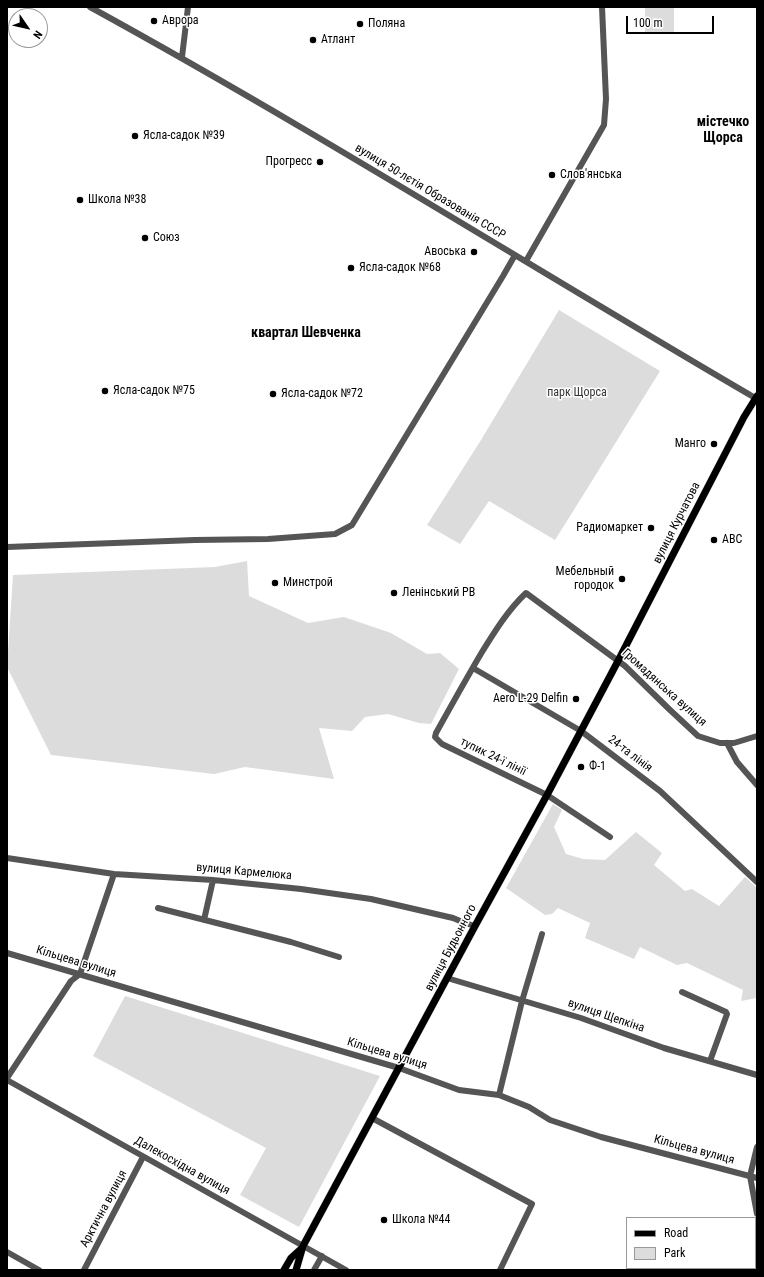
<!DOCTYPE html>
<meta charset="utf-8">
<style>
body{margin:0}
#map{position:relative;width:764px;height:1277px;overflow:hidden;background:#fff;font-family:"Roboto Condensed",sans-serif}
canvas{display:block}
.frame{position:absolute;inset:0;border:8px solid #000;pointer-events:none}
.legend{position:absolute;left:626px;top:1217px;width:130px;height:52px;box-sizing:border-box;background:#fff;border:1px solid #999;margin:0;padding:5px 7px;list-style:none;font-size:12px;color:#000}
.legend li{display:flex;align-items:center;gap:8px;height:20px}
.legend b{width:20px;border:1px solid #999}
.north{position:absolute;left:8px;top:8px;width:40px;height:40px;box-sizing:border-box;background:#fff;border:1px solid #999;border-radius:50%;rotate:124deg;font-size:11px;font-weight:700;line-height:16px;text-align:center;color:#000}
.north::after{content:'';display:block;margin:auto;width:14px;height:18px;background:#000;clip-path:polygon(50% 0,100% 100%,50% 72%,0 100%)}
.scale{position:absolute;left:626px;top:16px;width:88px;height:18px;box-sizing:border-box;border:2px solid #000;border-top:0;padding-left:5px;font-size:12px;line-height:14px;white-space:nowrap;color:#000;-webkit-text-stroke:3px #fff;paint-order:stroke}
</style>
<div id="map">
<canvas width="764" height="1277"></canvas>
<div class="frame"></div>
<ul class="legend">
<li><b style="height:5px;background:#000"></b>Road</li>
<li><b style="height:11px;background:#dcdcdc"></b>Park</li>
</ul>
<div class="north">N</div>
<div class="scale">100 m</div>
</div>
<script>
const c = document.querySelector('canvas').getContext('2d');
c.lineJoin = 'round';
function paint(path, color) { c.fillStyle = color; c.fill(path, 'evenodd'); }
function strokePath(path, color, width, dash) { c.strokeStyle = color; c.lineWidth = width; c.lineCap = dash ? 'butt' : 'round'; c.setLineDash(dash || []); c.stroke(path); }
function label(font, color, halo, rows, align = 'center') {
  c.font = font + ' "Roboto Condensed",sans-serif'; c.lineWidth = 3; c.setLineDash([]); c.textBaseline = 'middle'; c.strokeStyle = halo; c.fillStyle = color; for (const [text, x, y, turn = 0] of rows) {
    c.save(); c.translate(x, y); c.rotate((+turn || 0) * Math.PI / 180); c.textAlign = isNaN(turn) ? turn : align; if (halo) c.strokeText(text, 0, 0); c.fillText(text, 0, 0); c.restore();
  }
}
paint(new Path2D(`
 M645 7H674V32H645Z
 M559 310 660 371 582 497 555 540 489 501 460 544 427 525 481 440Z
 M247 561 249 596 308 623 344 617 391 633 427 654 440 653 459 669 431 724 419 723 388 714 365 717 352 731 319 728 334 779 245 767 214 774 51 755 7 667 13 575 215 567Z
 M553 804 562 810 554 827 566 854 583 859 605 860 636 832 662 853 654 865 685 891 692 889 719 906 745 877 757 888V998L741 1001 743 990 687 963 677 965 640 947 634 959 585 938 590 923 558 908 552 914 545 915 506 888Z
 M125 996 380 1076 299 1227 240 1195 266 1148 93 1056Z`), '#dcdcdc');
const major = new Path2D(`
 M284 1270 291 1258 302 1248
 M296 1270 303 1246 475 926 547 795 618 661 744 417 757 396`);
strokePath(major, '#dbdbdb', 8);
strokePath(new Path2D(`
 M90 7C316 131 534 269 757 399
 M182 57 188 7
 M526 261 604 125 606 99 602 7
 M7 547 195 540 268 539 335 534 352 525 503 276 515 255
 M473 668 581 731 660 791 757 882
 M727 743 737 762 757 785
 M610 837 547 795 442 744 435 737 436 733C451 706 466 679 482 652 495 631 508 610 526 593L625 666 669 709 698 736 720 743H734L757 736
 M7 858 114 874 213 880 301 889 371 899 453 918 465 923 475 926
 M158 908 291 942 339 957
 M204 920 213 880
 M7 953 399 1068 459 1090 499 1095 529 1107 550 1120 601 1137 757 1178
 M447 978 581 1018 664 1048 757 1075
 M682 992 726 1012 727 1014 710 1061
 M7 1078 71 981 80 974 114 874
 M7 1080 346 1270
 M499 1095 522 1001 542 934
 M372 1118 532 1204 500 1270
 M757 1147 750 1176 757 1214
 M7 1252 39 1270
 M84 1270 143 1157
 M314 1270 322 1256`), '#555', 6);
strokePath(major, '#000', 7);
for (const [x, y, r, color] of [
 [154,21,4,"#000"],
 [360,24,4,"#000"],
 [313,40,4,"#000"],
 [135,136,4,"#000"],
 [320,162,4,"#000"],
 [552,175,4,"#000"],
 [80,200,4,"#000"],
 [145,238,4,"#000"],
 [474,252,4,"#000"],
 [351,268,4,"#000"],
 [105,391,4,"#000"],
 [273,394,4,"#000"],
 [714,444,4,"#000"],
 [651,528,4,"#000"],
 [714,540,4,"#000"],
 [622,579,4,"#000"],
 [275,583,4,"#000"],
 [394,593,4,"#000"],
 [576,699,4,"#000"],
 [581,767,4,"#000"],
 [384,1220,4,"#000"]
]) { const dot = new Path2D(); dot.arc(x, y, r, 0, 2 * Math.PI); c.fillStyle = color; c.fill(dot); strokePath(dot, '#fff', 1.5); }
label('12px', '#000', '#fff', [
 ["Аврора",162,21],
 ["Поляна",368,24],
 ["Атлант",321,40],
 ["Ясла-садок №39",143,136],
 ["Прогресс",312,162,"right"],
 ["Слов'янська",560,175],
 ["Школа №38",88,200],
 ["Союз",153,238],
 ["Авоська",466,252,"right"],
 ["Ясла-садок №68",359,268],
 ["Ясла-садок №75",113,391],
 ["Ясла-садок №72",281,394],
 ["Манго",706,444,"right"],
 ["Радиомаркет",643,528,"right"],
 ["ABC",722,540],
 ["Мебельный",614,572,"right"],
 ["городок",614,586,"right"],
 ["Минстрой",283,583],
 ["Ленінський РВ",402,593],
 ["Aero L-29 Delfin",568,699,"right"],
 ["Ф-1",589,767],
 ["Школа №44",392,1220]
], 'left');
label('12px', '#000', '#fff', [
 ["вулиця 50-лєтія Образованія СССР",430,192,31],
 ["вулиця Курчатова",677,523,-63],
 ["Громадянська вулиця",664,688,42],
 ["24-та лінія",630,754,37],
 ["тупик 24-ї лінії",493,757,26],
 ["вулиця Кармелюка",244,872,5],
 ["вулиця Будьонного",451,948,-62],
 ["Кільцева вулиця",76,962,17],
 ["вулиця Щепкіна",606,1016,19],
 ["Кільцева вулиця",387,1054,17],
 ["Кільцева вулиця",694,1150,15],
 ["Далекосхідна вулиця",182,1166,29],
 ["Арктична вулиця",104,1209,-62]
]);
label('12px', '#333', '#fff', [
 ["парк Щорса",577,393]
]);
label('bold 14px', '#000', '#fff', [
 ["містечко",723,122],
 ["Щорса",723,138],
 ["квартал Шевченка",306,333]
]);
</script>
